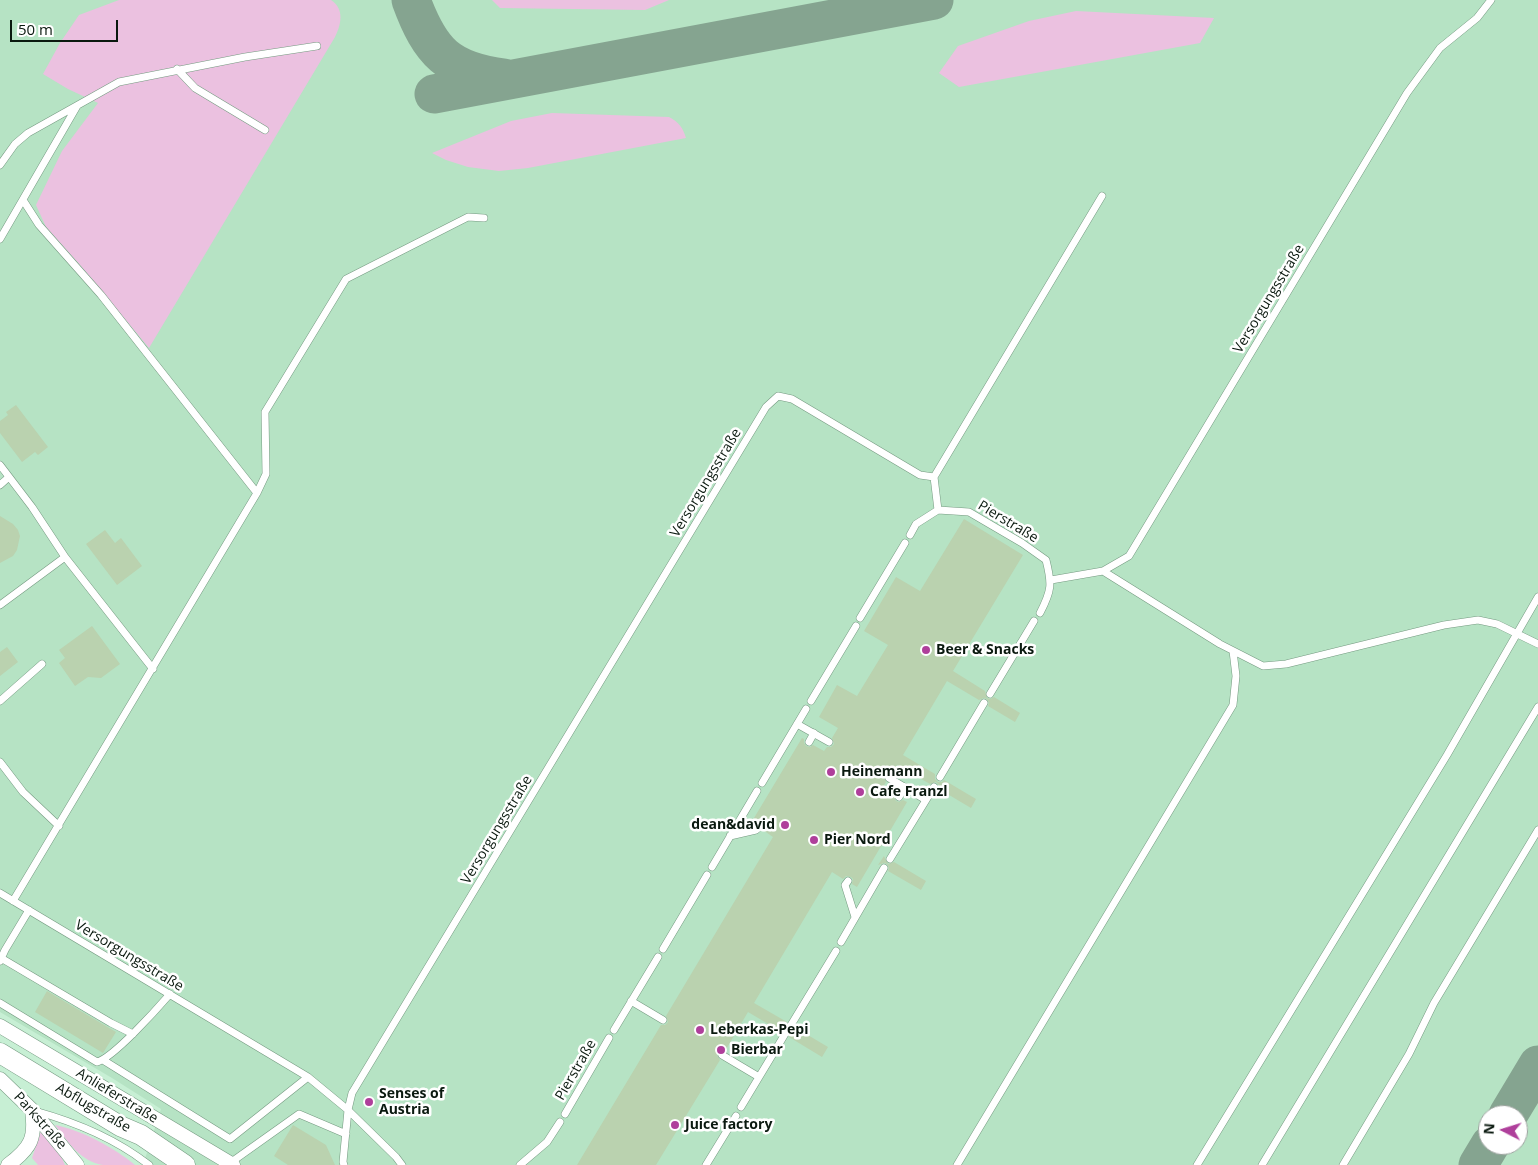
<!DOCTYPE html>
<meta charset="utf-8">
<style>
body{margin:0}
#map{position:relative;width:1538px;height:1165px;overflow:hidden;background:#c7efd4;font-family:"Open Sans",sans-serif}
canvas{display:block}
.north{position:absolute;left:1478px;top:1105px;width:50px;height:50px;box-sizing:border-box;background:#fff;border:1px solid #9da39f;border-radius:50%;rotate:275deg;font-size:14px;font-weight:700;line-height:20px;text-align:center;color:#0a190f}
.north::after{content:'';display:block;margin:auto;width:18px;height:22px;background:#af3f9b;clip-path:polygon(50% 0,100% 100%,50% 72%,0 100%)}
.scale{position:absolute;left:10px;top:20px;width:108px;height:22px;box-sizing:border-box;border:2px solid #0a190f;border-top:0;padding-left:6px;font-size:15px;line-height:18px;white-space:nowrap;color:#0a190f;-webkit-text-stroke:4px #fff;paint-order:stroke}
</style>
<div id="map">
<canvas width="1538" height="1165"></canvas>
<div class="north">N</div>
<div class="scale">50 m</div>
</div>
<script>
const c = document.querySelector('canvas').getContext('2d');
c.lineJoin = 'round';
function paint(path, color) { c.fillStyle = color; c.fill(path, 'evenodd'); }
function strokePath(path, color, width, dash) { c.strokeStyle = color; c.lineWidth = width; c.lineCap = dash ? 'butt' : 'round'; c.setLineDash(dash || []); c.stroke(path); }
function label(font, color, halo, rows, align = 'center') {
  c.font = font + ' "Open Sans",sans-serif'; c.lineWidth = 5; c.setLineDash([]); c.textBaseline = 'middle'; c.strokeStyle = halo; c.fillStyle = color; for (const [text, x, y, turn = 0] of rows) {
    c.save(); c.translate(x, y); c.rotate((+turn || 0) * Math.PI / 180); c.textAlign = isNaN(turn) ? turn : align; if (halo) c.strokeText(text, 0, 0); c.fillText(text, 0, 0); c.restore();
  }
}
paint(new Path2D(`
 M0 0H1538V1165H143L161 1109 112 1078 0 1012ZM1488 1115H1518V1145H1488Z`), '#b6e3c4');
paint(new Path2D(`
 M119 0H331C345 9 341 25 335 37L149 348 80 265 46 227 36 205 62 151 98 103 68 89 43 74 60 43 79 15Z
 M492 0H669L645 10 500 8Z
 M1076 11 1214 18 1200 43 959 87 939 73 958 46 1029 21Z
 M552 113 669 117C679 122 683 128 686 138L528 168 499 171 468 167 446 160 432 153 511 121Z
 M55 1125C81 1130 115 1148 135 1165 124 1165 113 1165 103 1165 81 1162 67 1141 55 1125Z
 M41 1131 61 1156 65 1165H38L32 1158Z`), '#ebc1e0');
strokePath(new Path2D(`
 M411 0C430 52 448 71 504 78
 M434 94 934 0
 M1508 1115 1538 1065
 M1478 1165 1490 1145`), '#85a490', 39);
paint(new Path2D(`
 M16 405 48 447 38 455 35 452 22 462 0 433V421L8 415 6 412Z
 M0 516 13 524 18 530 20 536 17 550 13 556 0 563Z
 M964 519 1023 555 953 671 985 691 987 698 990 699 994 697 1020 713 1015 722 988 706 989 703 987 699 984 698 979 700 947 681 903 755 935 774V779L938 782H942L944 780 976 799 971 808 939 789V785L936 782 930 784 897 765 892 773H887L884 776 886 782 883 787 894 794V797L896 801 899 802 903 800 907 802 857 887 852 884 853 879 851 877 846 876 843 879 832 872 754 1003 787 1022 786 1027 789 1030H793L796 1028 828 1047 822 1057 789 1037 790 1032 787 1029H783L780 1031 748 1012 725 1051 722 1050 718 1052 717 1055 720 1060 656 1165H577L661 1025H665L668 1022 666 1016 773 837 763 830 761 824 757 823 754 825 751 823 802 738 804 739V743L806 746 810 747 813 745 824 751 827 747H831L834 744 832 738 838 728 819 717 837 685 857 696 888 645 864 631 896 577 920 591Z
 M105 530 115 543 121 538 142 566 117 585 86 544Z
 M92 626 120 664 101 678 88 677 75 686 59 663 65 658 59 650Z
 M7 647 18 662 0 676V652Z
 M884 856 888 864 894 862 926 881 921 890 888 871 889 868 887 864 884 863 878 865Z
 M47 991 116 1032 103 1053 35 1012Z
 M293 1125 326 1145 335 1165H288L274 1156Z`), '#bad2af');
const lane = new Path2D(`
 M177 69 195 88 265 130
 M0 165 15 144 28 133 119 82 245 57 317 46
 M23 200 39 225 101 295 257 493
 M0 239 77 106
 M0 465 32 507 65 557 153 669
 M934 477 1102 196
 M0 485 9 477
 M910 535 916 524 938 510 969 512 1022 543 1046 560C1052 584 1052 590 1040 613
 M1103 571 1220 644 1263 666 1286 664 1444 625 1478 620 1497 624 1538 644
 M1051 580 1103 571 1129 556 1407 93 1440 48 1477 18 1491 0
 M0 605 65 557
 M860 618 905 543
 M990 694 1034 621
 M0 701 42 664
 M811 701 856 626
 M797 724 829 742
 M809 742 814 733
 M0 762 23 792 59 826
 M940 777 984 703
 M889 778 926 800
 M762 783 806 709
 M899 797 905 787
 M730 836 756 830 758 828
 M890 859 934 787
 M712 867 757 791
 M848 881 845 885 855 917
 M0 893 308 1077 348 1110 352 1093 766 407 778 396 792 399 920 475 934 477 938 510
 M13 901 257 493 266 474 265 412 346 279 468 217 484 218
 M841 942 884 868
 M663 949 707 875
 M1 958 111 1023 133 1034
 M0 961 5 950 29 910
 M631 1001 663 1020
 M0 1003 97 1062C113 1058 157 1009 170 994
 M791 1025 836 951
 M614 1030 658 957
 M722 1055 759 1077
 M103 1060 230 1139 308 1077
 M741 1107 785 1034
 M348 1110 396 1157 402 1165
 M35 1111C75 1122 116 1139 149 1165
 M565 1114 609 1038
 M230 1163 299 1114 346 1134
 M344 1165 343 1162 348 1110
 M520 1165 547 1142 560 1122
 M706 1165 736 1116
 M957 1165 1233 705 1236 676 1233 651
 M1197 1165 1447 755 1538 597
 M1262 1165 1538 707
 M1343 1165 1409 1054 1434 1003 1538 830`);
const street = new Path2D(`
 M0 1026 233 1165
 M0 1079 32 1110 77 1165
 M8 1165C31 1148 36 1138 32 1110`);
const secondary = new Path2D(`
 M0 1053 120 1126 141 1135 185 1165`);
strokePath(lane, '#759a81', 8);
strokePath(street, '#759a81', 15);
strokePath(secondary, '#759a81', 21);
strokePath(lane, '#fff', 7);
strokePath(street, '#fff', 14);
strokePath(secondary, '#fff', 20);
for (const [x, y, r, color] of [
 [926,650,5,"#af3f9b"],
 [831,772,5,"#af3f9b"],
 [860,792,5,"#af3f9b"],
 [785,825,5,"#af3f9b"],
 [814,840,5,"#af3f9b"],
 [700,1030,5,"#af3f9b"],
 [721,1050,5,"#af3f9b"],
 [369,1102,5,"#af3f9b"],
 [675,1125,5,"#af3f9b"]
]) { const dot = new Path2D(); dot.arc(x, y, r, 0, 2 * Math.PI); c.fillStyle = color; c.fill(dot); strokePath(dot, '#fff', 2); }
label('14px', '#0a190f', '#fff', [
 ["Versorgungsstraße",1269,299,-59],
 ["Versorgungsstraße",706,483,-59],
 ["Pierstraße",1008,522,31],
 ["Versorgungsstraße",497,830,-59],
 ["Versorgungsstraße",129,956,31],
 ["Pierstraße",576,1070,-60],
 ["Anlieferstraße",117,1096,31],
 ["Abflugstraße",93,1108,30],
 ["Parkstraße",40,1121,48]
]);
label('bold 14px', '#0a190f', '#fff', [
 ["Beer & Snacks",936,650],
 ["Heinemann",841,772],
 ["Cafe Franzl",870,792],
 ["dean&david",775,825,"right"],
 ["Pier Nord",824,840],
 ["Leberkas-Pepi",710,1030],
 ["Bierbar",731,1050],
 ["Senses of",379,1094],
 ["Austria",379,1110],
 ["Juice factory",685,1125]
], 'left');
</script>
